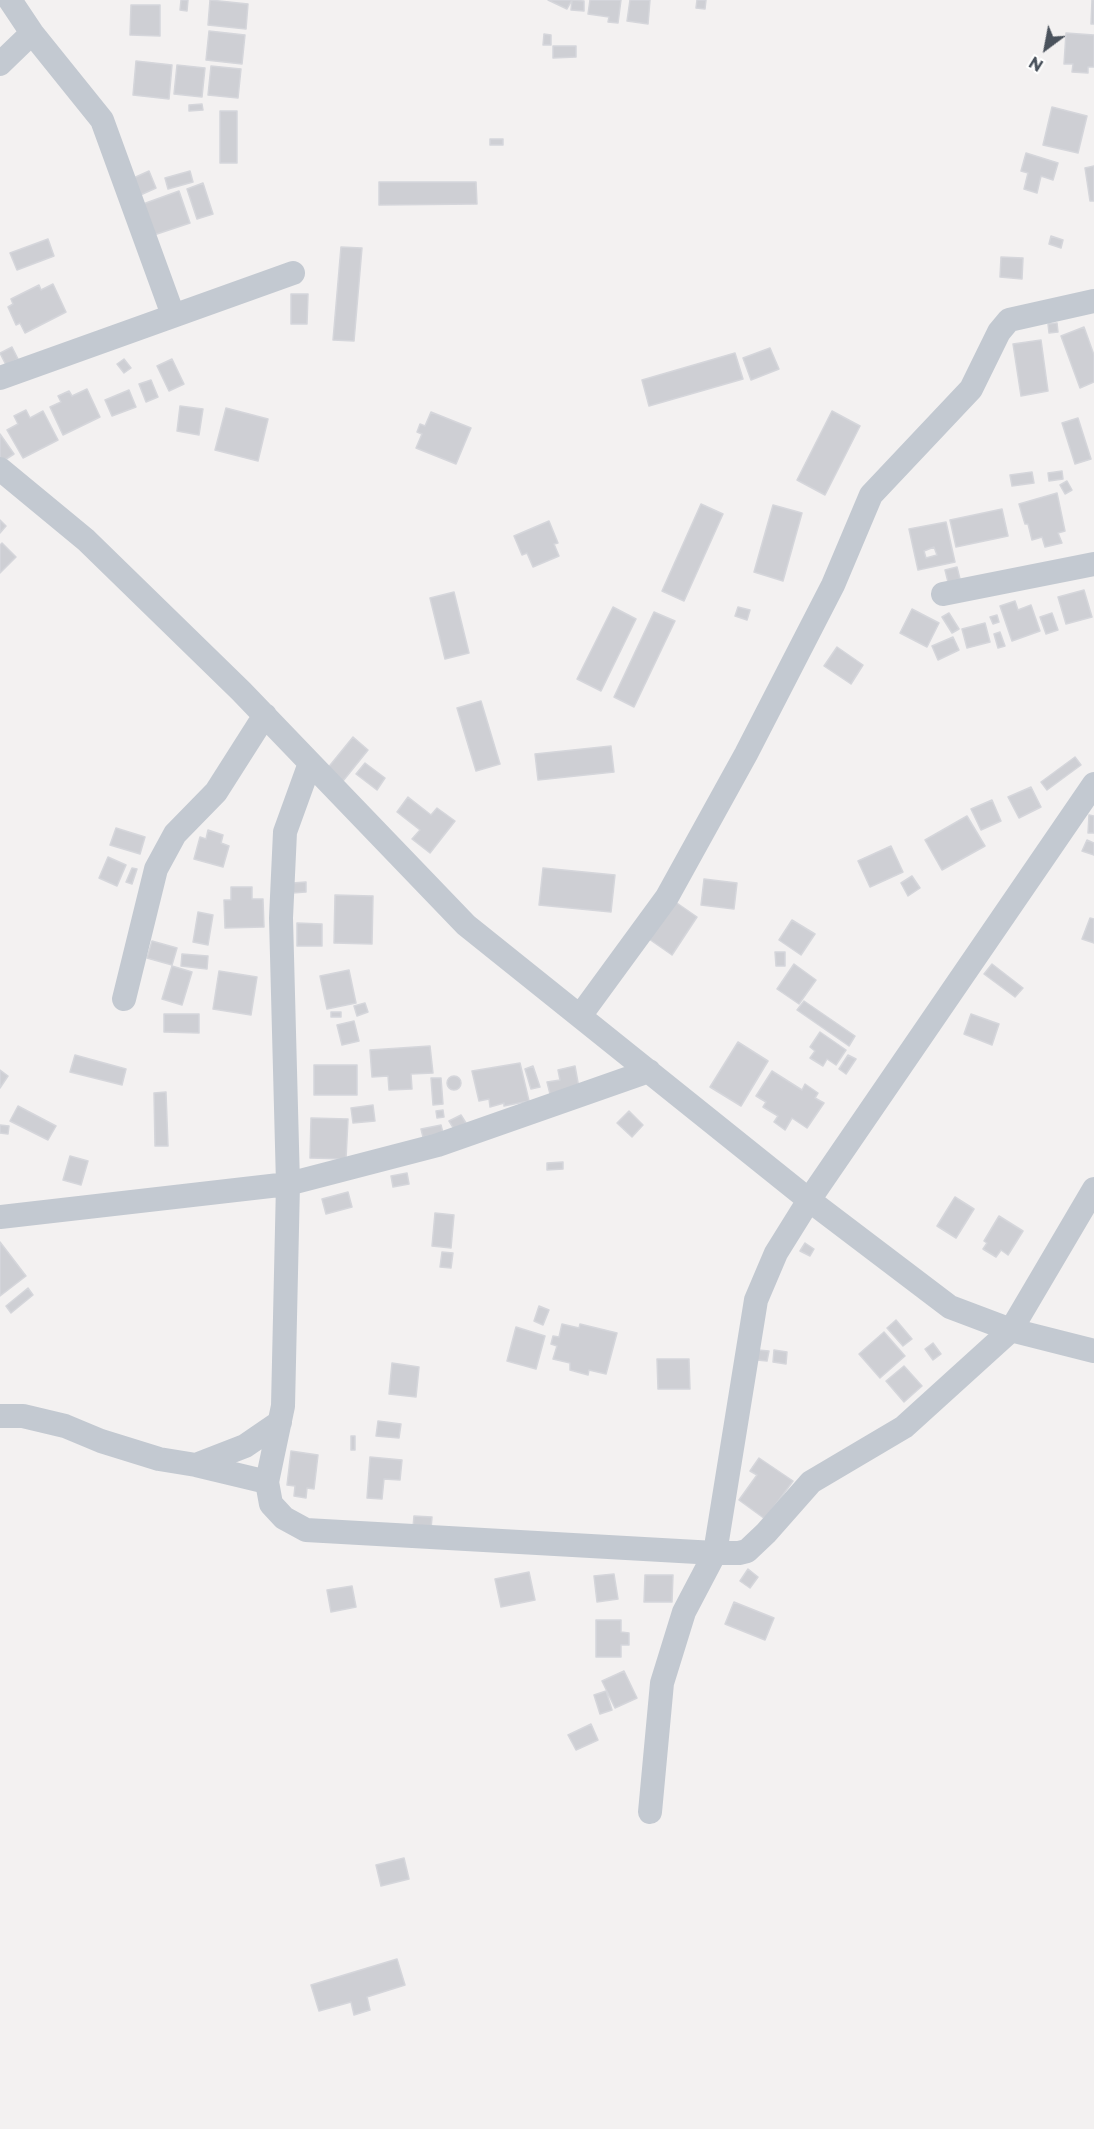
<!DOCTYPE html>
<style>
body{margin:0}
#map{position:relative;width:1094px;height:2129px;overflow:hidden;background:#f3f1f1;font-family:Montserrat,sans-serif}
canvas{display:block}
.north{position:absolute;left:1016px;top:18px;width:60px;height:60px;-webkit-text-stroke:4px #fff;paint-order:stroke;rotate:212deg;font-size:16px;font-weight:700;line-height:24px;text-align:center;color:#4a525c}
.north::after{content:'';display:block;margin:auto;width:21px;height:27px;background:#4a525c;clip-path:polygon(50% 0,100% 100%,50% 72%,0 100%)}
</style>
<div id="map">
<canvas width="1094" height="2129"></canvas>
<div class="north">N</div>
</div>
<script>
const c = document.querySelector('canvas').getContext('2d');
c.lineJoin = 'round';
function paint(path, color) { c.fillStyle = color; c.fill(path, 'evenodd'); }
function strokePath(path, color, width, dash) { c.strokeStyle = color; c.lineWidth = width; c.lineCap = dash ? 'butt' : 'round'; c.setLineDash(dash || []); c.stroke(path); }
const building = new Path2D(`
 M181 0H188L187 11 180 10Z
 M210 0 248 4 246 29 208 25Z
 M548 0H572L567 9Z
 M572 0 584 1V11L571 10Z
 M590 0H621L618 23 608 22 609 17 588 14Z
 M630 0H650L648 24 627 21Z
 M697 0H706L705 9 696 8Z
 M1092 0H1094V24H1091Z
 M131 5H160V36L130 35Z
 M209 31 245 35 242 64 206 60Z
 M1066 33 1094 35V67H1088V73L1072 72 1073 64H1064Z
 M544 34 551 35V45H543Z
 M553 46H576V57L553 58Z
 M136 61 172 65 169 99 133 95Z
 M177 65 205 68 202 97 174 94Z
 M211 66 241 69 238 98 208 95Z
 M202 104 203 110 189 111V105Z
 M1052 107 1087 116 1078 153 1043 145Z
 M220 111H237V163H220Z
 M490 139H503V145H490Z
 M1026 153 1058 163 1053 180 1041 176 1037 193 1024 189 1028 173 1021 171Z
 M1094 166V201H1090L1085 168Z
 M149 171 156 188 136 197 129 180Z
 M190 171 193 182 168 189 165 178Z
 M379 182H476L477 204 379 205Z
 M203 183 213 214 197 219 187 189Z
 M179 191 190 223 154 235 143 204Z
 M1051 236 1063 240 1061 248 1049 244Z
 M48 239 54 256 17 270 10 253Z
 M341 247 362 248 354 341 333 340Z
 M1001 257 1023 258 1022 279 1000 277Z
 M53 284 66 312 25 333 20 323 16 325 8 307 13 304 11 299 39 285 41 290Z
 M291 294H308L307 324H291Z
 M1057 323 1058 332 1049 333 1048 324Z
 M1084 327 1094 355V382L1080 388 1061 336Z
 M1041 340 1048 391 1021 396 1013 344Z
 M12 347 18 359 6 365 0 353Z
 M770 348 779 369 751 380 743 358Z
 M735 353 743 379 649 406 642 380Z
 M124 359 131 368 124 373 117 364Z
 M172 359 184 384 169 391 157 366Z
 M151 380 158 397 146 402 139 384Z
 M87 389 100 417 63 435 50 407 61 402 58 396 69 391 72 396Z
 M129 390 136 407 112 416 105 400Z
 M180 406 203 409 199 435 177 431Z
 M226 408 268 419 258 461 215 450Z
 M26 410 30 418 43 411 58 440 23 458 7 430 18 424 14 416Z
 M832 411 860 426 825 495 797 480Z
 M431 412 471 428 456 464 416 448 422 434 417 432 420 424 425 426Z
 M1078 418 1091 459 1075 464 1062 423Z
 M0 434 14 454 0 463Z
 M1062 471 1063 479 1049 481 1048 473Z
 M1032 472 1034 483 1012 486 1010 475Z
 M1067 481 1072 490 1065 494 1060 485Z
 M1057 493 1065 531 1058 533 1062 543 1045 547 1042 537 1032 540 1028 524H1025L1019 504Z
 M701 504 723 514 684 601 662 591Z
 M773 505 802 513 783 581 754 572Z
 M1002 509 1008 536 956 547 950 520Z
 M0 520 6 526 0 533Z
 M549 521 558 543 554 544 559 556 533 567 527 553 522 555 514 536Z
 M946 522 955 562 918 570 909 529ZM934 547 937 555 926 558 924 551Z
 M2 543 16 557 0 573V545Z
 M957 567 960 579 948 582 945 570Z
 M1084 590 1092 617 1066 624 1058 597Z
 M454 592 469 653 445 659 430 598Z
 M1015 601 1018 610 1031 605 1040 631 1012 641 1000 606Z
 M613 607 636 619 601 691 577 679Z
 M738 607 750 610 747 620 735 616Z
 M912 609 939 623 927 647 900 633Z
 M654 612 675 621 634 707 614 697Z
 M949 613 959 629 952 633 942 617Z
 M1052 613 1058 630 1046 634 1040 617Z
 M997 615 999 622 993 624 990 617Z
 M985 623 990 642 967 648 962 629Z
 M1000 632 1005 646 998 648 994 634Z
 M953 637 959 650 938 660 932 646Z
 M837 647 863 665 851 684 824 666Z
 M481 701 500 764 476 771 457 708Z
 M353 737 368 750 343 781 327 769Z
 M611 746 614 772 538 780 535 754Z
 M1075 757 1081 765 1047 790 1041 782Z
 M365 763 385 778 377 790 356 774Z
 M1031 787 1041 807 1019 818 1008 797Z
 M408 797 431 815 437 808 455 821 430 853 412 839 420 830 397 812Z
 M992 800 1001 821 981 830 971 809Z
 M1089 815 1094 816V833H1088Z
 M967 816 985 846 942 870 925 840Z
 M116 828 145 837 140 854 110 845Z
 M208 830 223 835 221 843 229 846 223 867 194 859 200 837 206 839Z
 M1087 840 1094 843V855L1082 851Z
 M891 846 903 872 870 887 858 861Z
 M108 857 126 865 117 886 99 878Z
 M132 868 137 869 132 884 126 882Z
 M543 868 615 875 611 912 539 905Z
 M912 876 920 888 908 896 901 883Z
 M704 879 737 883 734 909 701 905Z
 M306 882V892L292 893V883Z
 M231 887H252V899H263L264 927 225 928 224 900H231Z
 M335 895 373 896 372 944 334 943Z
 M674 901 697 917 672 955 649 939Z
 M198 912 213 915 208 945 193 942Z
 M1090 918 1094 919V943L1082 939Z
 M792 920 815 934 801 955 779 940Z
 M297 923 322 924V946H297Z
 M152 941 177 948 172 965 147 958Z
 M775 952H785V966H776Z
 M182 954 208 956 207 969 181 966Z
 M794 964 816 980 799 1004 777 989Z
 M992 964 1023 988 1015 997 984 974Z
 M172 966 192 972 182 1005 162 999Z
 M349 970 356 1003 327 1009 320 976Z
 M219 971 257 977 251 1015 213 1009Z
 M804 1001 855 1036 849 1046 797 1010Z
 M365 1003 368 1012 357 1016 354 1006Z
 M331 1012H341V1017H331Z
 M164 1014H199V1033L164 1032Z
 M971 1014 999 1024 992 1045 964 1034Z
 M354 1021 359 1041 342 1045 337 1025Z
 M820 1032 846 1050 836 1065 827 1059 823 1066 810 1058 815 1051 810 1047Z
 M738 1042 768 1061 741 1106 710 1087Z
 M430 1046 433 1073 411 1074 412 1089 389 1090 388 1076 372 1077 370 1050Z
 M75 1055 126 1069 122 1085 70 1072Z
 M848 1055 856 1059 846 1074 839 1069Z
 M520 1063 529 1101 504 1106V1103L490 1107 489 1099 479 1101 472 1071Z
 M314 1065H357V1095H314Z
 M533 1066 540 1087 531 1089 525 1069Z
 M575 1066 579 1088 550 1094 547 1082 560 1080 558 1070Z
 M0 1070 8 1076 0 1088Z
 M772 1071 802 1090 805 1084 818 1093 815 1098 824 1103 807 1128 792 1118 785 1130 774 1122 778 1116 763 1107 766 1102 756 1096Z
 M447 1083a7 7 0 1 1 14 0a7 7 0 1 1-14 0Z
 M431 1078H441L443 1104 433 1105Z
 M166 1092 168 1146H155L154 1093Z
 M373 1105 375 1121 353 1123 351 1108Z
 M18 1106 56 1126 48 1140 10 1121Z
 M443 1110 444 1117 437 1118 436 1111Z
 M629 1111 643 1125 632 1137 617 1123Z
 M461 1115 466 1123 454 1129 449 1121Z
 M311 1118 348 1119 346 1159 310 1158Z
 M0 1125 9 1126 8 1134 0 1133Z
 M441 1125 443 1133 423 1137 421 1129Z
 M70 1156 88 1161 81 1185 63 1180Z
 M563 1162V1169L547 1170V1163Z
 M407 1173 409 1184 393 1187 391 1176Z
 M348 1192 352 1207 326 1214 322 1199Z
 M955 1197 974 1209 956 1238 937 1226Z
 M435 1213 454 1215 451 1248 432 1246Z
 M999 1216 1023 1231 1008 1255 1001 1250 996 1257 983 1249 987 1243 984 1241Z
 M0 1242 26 1276 0 1296Z
 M805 1243 814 1249 810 1256 800 1251Z
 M442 1252 453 1253 451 1268 440 1267Z
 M28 1288 33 1295 11 1313 6 1306Z
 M539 1306 549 1310 543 1325 534 1321Z
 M896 1320 912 1339 903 1346 887 1328Z
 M562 1324 579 1328 580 1324 617 1333 606 1374 589 1370 588 1375 570 1370V1363L553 1359 557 1346 551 1344 553 1336 559 1337Z
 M516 1327 545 1336 536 1369 507 1361Z
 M884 1332 905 1356 880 1378 859 1354Z
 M933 1343 941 1354 933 1360 925 1349Z
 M758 1350 769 1351 767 1361 757 1360Z
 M774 1350 787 1352 786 1364 773 1362Z
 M657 1359H689L690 1389H658Z
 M392 1363 419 1367 416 1397 389 1394Z
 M904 1366 922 1386 904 1402 886 1381Z
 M378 1421 401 1424 399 1438 376 1436Z
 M351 1436H355V1450H351Z
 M291 1451 318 1455 314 1489 307 1488 306 1498 294 1496 295 1486 287 1485Z
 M370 1457 402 1460 400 1480 384 1479 382 1499 367 1498Z
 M759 1458 793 1481 765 1519 739 1500 757 1475 750 1471Z
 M414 1516 432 1517 431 1529 413 1527Z
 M748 1569 758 1577 750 1588 740 1581Z
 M529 1572 535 1600 501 1607 495 1579Z
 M614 1574 618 1599 597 1602 594 1576Z
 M645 1575H673L672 1602H644Z
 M352 1586 356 1607 331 1612 327 1590Z
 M734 1602 774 1618 765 1640 725 1624Z
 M596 1620H621V1632L629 1633V1645H621V1657H596Z
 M624 1671 637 1698 615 1708 602 1681Z
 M606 1691 612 1710 600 1714 594 1695Z
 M591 1724 598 1740 576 1750 568 1735Z
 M404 1858 409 1879 381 1886 376 1865Z
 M397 1959 405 1985 367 1997 370 2010 354 2015 351 2002 319 2011 311 1985Z`);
paint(building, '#cecfd4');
strokePath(building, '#d5d6db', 1.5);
strokePath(new Path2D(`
 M10 0 32 33 102 120 173 315
 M0 64 32 33
 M0 378 293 273
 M0 469 86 540 241 691 466 925 809 1200 950 1307 1011 1330 1094 1351
 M943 594 1094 564
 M310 763 285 832 281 918 288 1184 283 1406 267 1482 271 1504 284 1518 306 1530 715 1553H739L747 1551 766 1533 811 1482 904 1427 1011 1330 1094 1189
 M124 999 156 869 175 834 216 792 265 715
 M580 1016 667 897 746 754 833 585 871 495 971 389 999 332 1009 320 1094 301
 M0 1217 288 1184 438 1145 649 1071
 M0 1416H23L65 1426 101 1441 159 1459 196 1465 267 1482
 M196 1465 245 1446 280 1422
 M650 1812 662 1683 684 1612 715 1553 756 1300 776 1253 809 1200 1094 784`), '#c3c9d1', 24);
</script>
